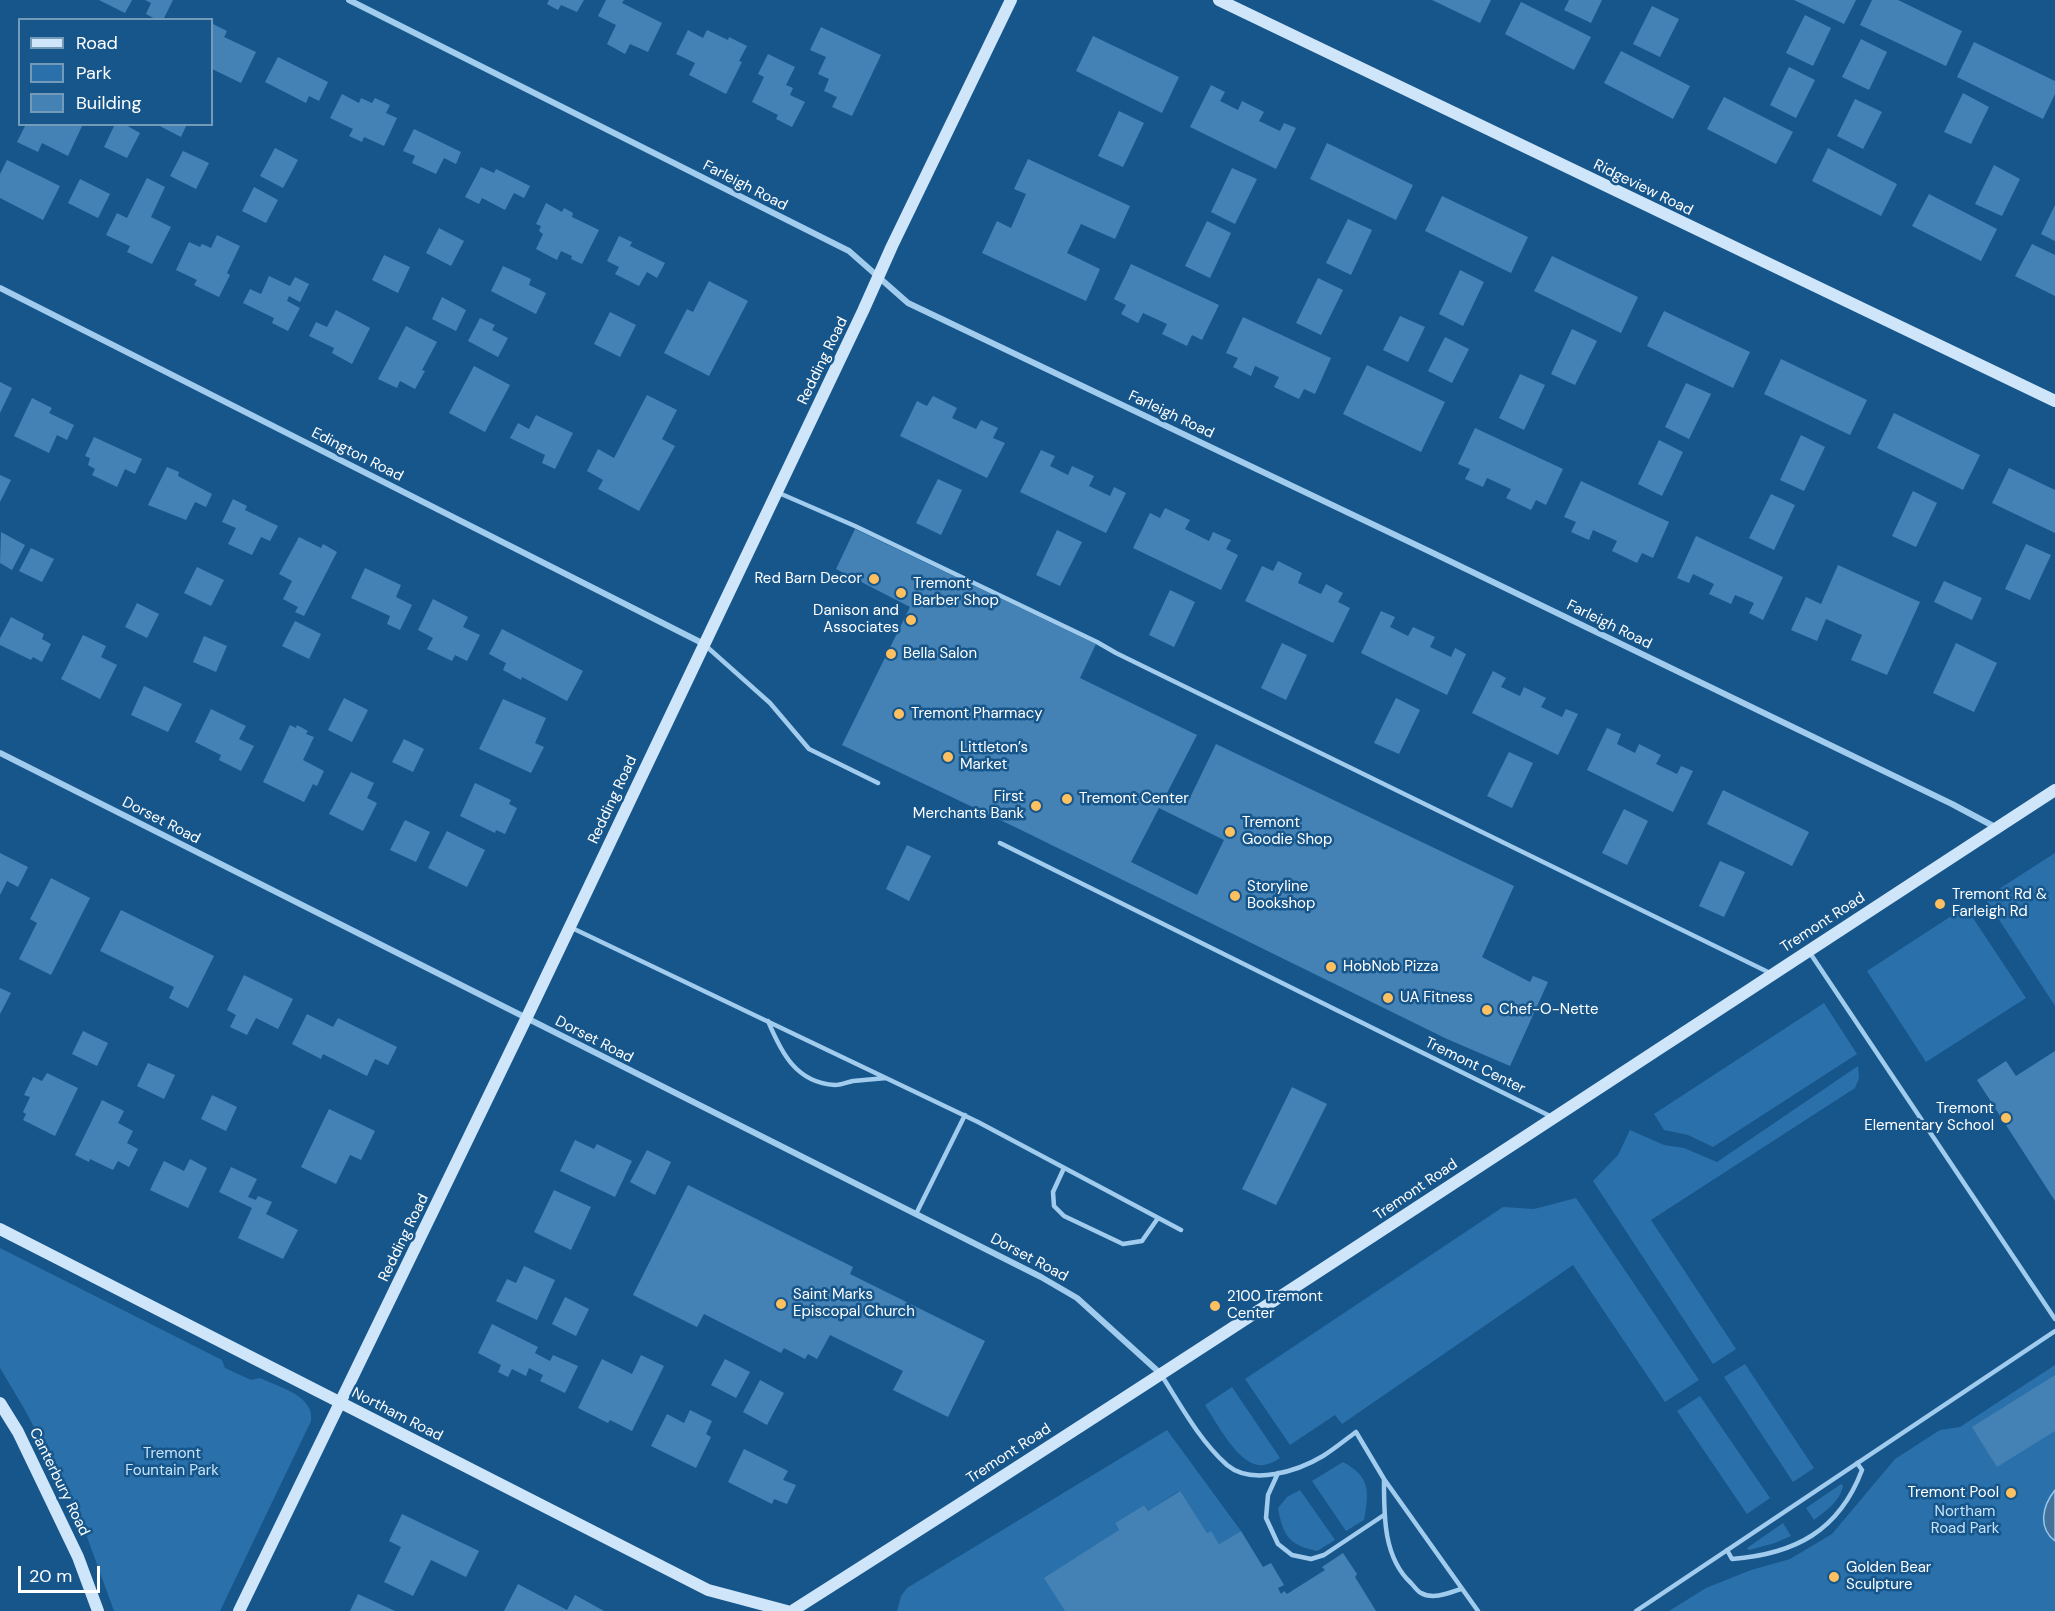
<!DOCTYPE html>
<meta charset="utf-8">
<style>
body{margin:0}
#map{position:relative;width:2055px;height:1611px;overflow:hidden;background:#17568b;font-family:"DM Sans",sans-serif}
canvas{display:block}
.legend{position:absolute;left:18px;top:18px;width:195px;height:108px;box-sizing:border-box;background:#17568b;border:2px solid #749ab9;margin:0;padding:8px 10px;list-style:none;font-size:18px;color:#fff}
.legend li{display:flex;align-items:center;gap:12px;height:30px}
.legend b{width:30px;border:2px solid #749ab9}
.scale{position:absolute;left:18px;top:1566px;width:82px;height:27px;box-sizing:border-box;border:3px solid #fff;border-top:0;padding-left:8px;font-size:18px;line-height:21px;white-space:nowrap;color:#fff;-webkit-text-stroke:4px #17568b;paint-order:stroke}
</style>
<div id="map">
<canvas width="2055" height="1611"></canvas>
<ul class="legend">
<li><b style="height:8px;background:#cfe6fa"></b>Road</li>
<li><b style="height:16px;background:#2a70aa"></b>Park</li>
<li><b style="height:16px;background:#4482b6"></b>Building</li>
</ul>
<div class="scale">20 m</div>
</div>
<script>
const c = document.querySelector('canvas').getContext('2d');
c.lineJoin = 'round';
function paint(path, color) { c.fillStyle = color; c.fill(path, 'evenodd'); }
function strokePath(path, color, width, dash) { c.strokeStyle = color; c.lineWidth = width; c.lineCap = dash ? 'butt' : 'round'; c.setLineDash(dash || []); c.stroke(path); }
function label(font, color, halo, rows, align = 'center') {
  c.font = font + ' "DM Sans",sans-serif'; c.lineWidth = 5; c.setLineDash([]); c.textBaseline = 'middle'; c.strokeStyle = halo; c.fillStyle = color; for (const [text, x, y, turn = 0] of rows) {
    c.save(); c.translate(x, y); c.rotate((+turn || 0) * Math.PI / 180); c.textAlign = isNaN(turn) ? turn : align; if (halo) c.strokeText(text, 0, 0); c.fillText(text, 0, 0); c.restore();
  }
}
paint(new Path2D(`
 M2055 853V1006L1985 898Z
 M1959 911 1969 912 2026 998 1926 1062 1867 971Z
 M1824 1003 1857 1054 1713 1147 1688 1135 1664 1130 1654 1114Z
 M1858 1066 1859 1078 1855 1088 1651 1220 1736 1349 1713 1364 1593 1181 1618 1155 1630 1130 1664 1145 1684 1148 1717 1162Z
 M1576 1198 1699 1380 1665 1402 1573 1265 1342 1424 1335 1415 1290 1445 1245 1379 1503 1207 1534 1209Z
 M0 1248 222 1360 225 1368 251 1380 260 1378C279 1387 315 1396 311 1421L220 1611H114L86 1534 65 1487 25 1410 0 1368Z
 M1745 1364 1814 1468 1793 1482 1724 1377Z
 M2055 1365V1611H1669L1706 1588 1751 1570 1790 1559 1832 1534 1895 1459 1940 1430 1960 1427Z
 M1232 1387 1280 1458C1274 1462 1267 1466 1258 1465 1237 1462 1216 1422 1205 1405Z
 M1700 1396 1770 1498 1747 1514 1677 1411Z
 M1167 1430 1241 1531 1219 1544 1211 1532 1207 1533 1179 1491 1148 1511 1144 1505 1115 1523 1119 1530 1065 1611H897L901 1596 907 1588Z
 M1343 1462C1371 1477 1369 1492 1364 1520L1346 1531 1312 1481Z
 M1841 1484 1843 1486C1840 1501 1826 1511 1814 1520L1806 1508Z
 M1300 1490 1335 1540 1317 1551C1289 1545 1283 1536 1278 1508L1287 1497Z
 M1783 1523 1791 1536 1775 1543 1749 1550 1747 1548Z`), '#2a70aa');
const water = new Path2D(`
 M2055 1490V1541C2037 1527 2043 1505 2055 1490Z`);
paint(water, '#457299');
strokePath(water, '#94c8f1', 1.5);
paint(new Path2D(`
 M99 0H132L125 13Z
 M145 0H173L163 20H157L146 14 151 3Z
 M549 0H584L577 12 561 5 558 10 547 4Z
 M606 0H624L622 3 662 23 648 52 630 44 625 54 607 44 616 25 598 16Z
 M1432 0H1491L1480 23Z
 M1569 0H1602L1591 23 1564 10Z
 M1794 0H1856L1844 24Z
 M1872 0H1898L1962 31 1946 66 1860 25Z
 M1521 2 1591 37 1574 70 1505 34Z
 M1652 6 1679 19 1660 57 1633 44Z
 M1805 15 1831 28 1813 66 1786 53Z
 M213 24 227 31 224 37 256 52 241 83 212 69V28Z
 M821 27 881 55 852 116 832 107 837 97 824 91 829 79 818 74 826 57 810 50Z
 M688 30 703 38 707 30 728 40 729 37 747 46 739 61 742 62 726 94 689 75 695 63 676 54Z
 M1093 36 1179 77 1162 113 1076 71Z
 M1861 39 1887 52 1869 90 1842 77Z
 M1974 42 2055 81V94L2043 119 1957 77Z
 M1621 51 1690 86 1673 119 1604 83Z
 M768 54 795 67 786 85 793 88 790 95 805 102 792 127 776 119 778 115 752 102 764 77 758 74Z
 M278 57 328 82 319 101 309 96 306 103 265 82Z
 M1789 67 1815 80 1796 118 1770 105Z
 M1211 85 1225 92 1220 101 1238 110 1242 101 1264 112 1259 121 1280 131 1284 123 1296 128 1276 169 1190 127Z
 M1963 93 1989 107 1971 144 1944 132Z
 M342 94 359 103 361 98 372 103 375 98 390 105 386 113 397 118 384 146 364 137 362 142 349 136 353 129 330 118Z
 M1724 97 1793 132 1776 164 1707 129Z
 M1855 99 1882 112 1863 149 1837 136Z
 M1119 111 1144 123 1123 167 1098 156Z
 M26 124H83L68 156 42 143 38 152 17 142Z
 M115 124H124L140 133 127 158 104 147Z
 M156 124H187L181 137Z
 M414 129 461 152 456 164 444 158 436 174 412 163 415 156 403 151Z
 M1327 143 1413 185 1396 220 1310 179Z
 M275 148 298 160 283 188 260 176Z
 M1828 148 1897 184 1881 216 1812 181Z
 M183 151 209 163 196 189 170 176Z
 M1028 159 1130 206 1115 239 1081 224 1067 253 1100 269 1086 301 982 253 997 221 1011 228 1026 194 1014 189Z
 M7 160 60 186 43 220 0 198V174Z
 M1994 165 2020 179 2002 216 1975 204Z
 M481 167 494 173 496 169 530 186 524 198 514 193 505 210 482 198 479 204 465 197Z
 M1232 168 1257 179 1235 224 1211 212Z
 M147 178 165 187 151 217 171 227 152 264 127 252 130 246 106 235 117 213 127 218Z
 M80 179 110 194 98 218 68 203Z
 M254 187 278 200 266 223 242 211Z
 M1929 194 1997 229 1981 261 1912 226Z
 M1442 196 1528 237 1511 273 1425 231Z
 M546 203 562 212 564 208 573 213 572 217 599 230 582 264 571 259 572 256 561 251 557 260 536 249 543 234 539 231 541 226 536 224Z
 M2055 205V241L2041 234Z
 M1348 219 1372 230 1351 275 1326 263Z
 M1207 221 1231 233 1210 278 1185 266Z
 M439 228 464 241 451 266 426 253Z
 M217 235 240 246 227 273 230 275 219 297 194 285 197 280 176 270 189 242 200 247 202 244 211 248Z
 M619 236 632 242 630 246 665 263 657 278 647 272 639 286 615 274 619 267 607 261Z
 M2032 244 2055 255V296L2015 276Z
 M384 255 410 267 398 293 372 280Z
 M1552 256 1638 297 1621 333 1534 291Z
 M1131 264 1219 305 1202 340 1192 335 1187 346 1162 334 1167 324 1143 313 1138 323 1121 314 1126 305 1114 299Z
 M503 266 531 279 529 285 546 293 536 314 491 291Z
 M1460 270 1484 282 1463 326 1439 314Z
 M269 276 290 286 295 277 309 284 300 302 289 296 287 301 300 308 288 331 272 323 274 318 243 303 250 289 261 294Z
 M1318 278 1343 290 1321 335 1296 323Z
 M709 281 748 301 709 376 664 353 687 309 693 312Z
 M442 297 466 310 456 331 432 319Z
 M336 310 370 328 352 364 332 353 334 348 309 336 316 322 327 327Z
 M1664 311 1750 352 1733 388 1647 346Z
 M610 312 636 325 620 357 594 344Z
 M1400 316 1425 327 1408 362 1383 350Z
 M1243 317 1331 358 1315 394 1304 389 1299 399 1274 387 1279 377 1255 366 1251 376 1233 367 1238 358 1226 353Z
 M480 318 495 325 492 330 508 338 498 357 468 341Z
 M406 326 437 342 422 370 425 371 415 389 400 381 397 388 378 379Z
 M1572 329 1597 341 1575 385 1551 374Z
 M1445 337 1469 349 1452 383 1428 371Z
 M1781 359 1867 400 1850 435 1764 394Z
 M1367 365 1445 402 1421 452 1343 414Z
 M474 366 510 385 485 432 449 413Z
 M1520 374 1545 385 1524 430 1499 418Z
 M0 382 12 388 0 413Z
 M1686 383 1711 394 1689 439 1665 427Z
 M647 395 677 410 662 439 675 446 639 511 598 489 603 480 587 471 598 449 614 458Z
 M933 396 957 408 952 418 976 429 981 420 998 428 993 438 1005 443 987 478 900 436 917 401 927 406Z
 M32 398 52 408 49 413 74 425 67 440 57 435 49 453 14 436Z
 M1894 413 1980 455 1963 490 1877 448Z
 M536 415 573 433 555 469 542 463 545 455 510 438 518 423 529 429Z
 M1475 428 1563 469 1546 505 1536 500 1531 510 1506 498 1511 489 1487 478 1483 487 1465 479 1470 469 1458 464Z
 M1801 435 1825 447 1804 491 1780 480Z
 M94 437 142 459 135 474 125 469 117 487 92 475 95 469 88 465 90 458 85 456Z
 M1659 440 1683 452 1662 496 1638 484Z
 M1041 450 1055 456 1050 466 1068 475 1072 466 1094 476 1089 486 1110 496 1114 487 1126 493 1106 533 1020 492Z
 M167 467 179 472 178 476 212 494 206 507 195 502 186 520 148 505Z
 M2009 468 2055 490V533L1992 503Z
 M0 475 11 480 0 502Z
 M938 479 962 490 941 535 916 523Z
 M1581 481 1669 522 1653 558 1642 553 1637 563 1612 551 1617 541 1593 530 1589 540 1571 532 1576 522 1564 517Z
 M1913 491 1937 503 1916 547 1892 536Z
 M1771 494 1795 505 1774 550 1749 538Z
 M233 499 247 506 245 510 278 526 270 541 261 537 252 555 228 544 236 528 222 522Z
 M1165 508 1190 520 1185 529 1209 541 1213 532 1231 540 1226 549 1238 555 1221 590 1133 548 1150 513 1160 518Z
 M855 529 1096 644 1080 678 1197 735 1166 795 1187 804 1216 744 1514 886 1482 957 1530 982 1533 976 1548 982 1510 1066 1447 1039 1019 829 842 745 910 607 836 569ZM1159 808 1224 840 1197 895 1131 862Z
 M1057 530 1082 542 1060 586 1036 575Z
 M1 532 25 545 12 570 0 563Z
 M1696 536 1783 577 1763 620 1749 613 1754 603 1735 595 1731 604 1709 594 1714 584 1693 574 1689 583 1677 578Z
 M299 537 321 548 323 544 337 552 304 616 295 612 298 607 283 599 292 581 279 574Z
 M2026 544 2051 555 2030 600 2005 589Z
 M31 548 54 559 42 582 19 571Z
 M1278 561 1302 573 1298 583 1321 594 1326 584 1343 593 1338 602 1350 608 1333 643 1245 601 1262 566 1273 571Z
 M1838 565 1920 602 1887 675 1851 660 1862 635 1826 619 1817 641 1791 630 1806 597 1821 604Z
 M197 567 224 580 211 606 184 593Z
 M365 568 401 585 396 597 412 605 400 630 387 624 390 616 351 598Z
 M1944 581 1982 598 1972 620 1934 602Z
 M1170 590 1195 602 1174 647 1149 635Z
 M433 599 468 617 463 627 480 635 467 661 455 655 452 661 427 649 433 638 418 630Z
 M137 603 159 614 147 638 125 627Z
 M1381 611 1395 617 1390 627 1408 636 1413 627 1435 637 1430 647 1451 657 1455 648 1466 654 1447 695 1361 653Z
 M11 617 44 634 42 639 51 644 42 662 33 657 31 660 0 645V638Z
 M295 621 321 634 309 659 282 646Z
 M502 629 583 671 567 701 522 677 521 680 503 670 506 663 489 654Z
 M83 635 106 646 101 657 117 665 100 699 61 679Z
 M204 636 227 646 216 672 193 662Z
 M1282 643 1307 655 1286 700 1261 688Z
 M1956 643 1997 663 1974 712 1933 693Z
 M1493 671 1506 678 1501 687 1520 696 1524 687 1546 698 1541 707 1562 717 1566 709 1578 714 1558 755 1472 713Z
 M144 686 182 704 168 732 131 715Z
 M344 698 368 710 352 742 328 730Z
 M1396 698 1420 710 1399 754 1374 743Z
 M503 699 546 718 535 743 544 747 531 773 479 749Z
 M211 709 246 726 239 739 254 746 241 771 219 760 221 755 195 742Z
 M290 725 296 728 297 725 308 731 306 734 314 737 303 760 324 771 317 786 313 784 304 802 263 782Z
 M1607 728 1621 734 1617 744 1635 753 1639 744 1661 755 1656 764 1677 774 1681 766 1693 771 1673 812 1587 770Z
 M404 739 424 749 413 772 392 762Z
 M1509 752 1533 763 1512 808 1487 796Z
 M351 772 374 783 367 798 377 803 363 831 329 814Z
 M475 783 511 800 509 804 517 808 505 834 496 830 495 833 460 816Z
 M1723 790 1809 832 1792 866 1707 824Z
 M1624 809 1648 821 1627 865 1602 853Z
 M405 820 430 832 416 862 390 850Z
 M447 831 485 850 467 887 428 868Z
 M907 845 931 856 909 901 886 889Z
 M0 853 28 867 18 887 7 881 0 895Z
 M1720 861 1745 872 1724 917 1699 906Z
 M51 878 90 898 51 975 19 959 37 923 30 919Z
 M121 910 214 956 188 1008 169 998 174 987 100 951Z
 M244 975 293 999 278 1029 256 1018 247 1035 230 1027 236 1015 227 1010Z
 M0 988 11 993 0 1014Z
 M307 1014 333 1027 338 1018 397 1047 388 1065 375 1059 367 1076 323 1054 321 1059 292 1044Z
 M83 1031 108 1043 97 1066 72 1054Z
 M2055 1051V1201L1977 1080 2006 1061 2016 1076Z
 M148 1063 175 1075 164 1099 137 1086Z
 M47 1073 78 1088 55 1136 23 1120 26 1114 23 1112 30 1097 24 1095 33 1077 42 1081Z
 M1292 1087 1327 1104 1276 1205 1242 1189Z
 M212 1095 237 1107 226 1131 201 1119Z
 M102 1100 124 1111 118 1123 133 1131 127 1143 138 1149 129 1167 118 1161 113 1170 90 1159 89 1162 75 1155Z
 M329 1109 375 1131 361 1160 350 1155 336 1184 301 1167Z
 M575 1140 594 1149 597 1144 632 1161 615 1197 560 1171Z
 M647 1150 671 1162 655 1195 630 1182Z
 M190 1159 207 1168 188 1208 150 1190 164 1161 184 1171Z
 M231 1167 257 1179 248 1197 256 1200 258 1196 272 1202 266 1214 298 1230 283 1259 238 1238 252 1208 219 1192Z
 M688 1185 853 1267 850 1274 985 1341 948 1417 893 1390 903 1371 830 1335 817 1359 808 1354 805 1359 784 1348 781 1353 704 1314 697 1327 633 1295Z
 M554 1190 591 1207 571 1250 534 1232Z
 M524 1266 555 1280 537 1320 496 1301 507 1279 516 1283Z
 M565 1297 589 1309 576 1336 552 1324Z
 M492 1324 538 1347 535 1353 550 1361 553 1355 578 1366 565 1393 540 1381 543 1375 529 1368 526 1376 512 1369 508 1377 498 1372 501 1365 478 1353Z
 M641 1355 664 1366 632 1431 610 1420 608 1423 578 1408 602 1359 632 1374Z
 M725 1359 750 1372 736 1398 711 1385Z
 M2055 1375V1431L1997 1467 1972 1427Z
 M760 1380 784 1393 767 1425 743 1412Z
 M690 1410 712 1421 706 1434 711 1437 696 1468 651 1446 667 1414 684 1423Z
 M744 1449 788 1471 783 1480 796 1485 787 1504 774 1499 772 1504 728 1482Z
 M1180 1491 1207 1533 1211 1531 1219 1544 1241 1531 1263 1567 1271 1563 1284 1585 1278 1588 1281 1594 1284 1591 1287 1594 1325 1570 1322 1567 1343 1553 1357 1574 1355 1577 1376 1611H1065L1044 1578 1119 1530 1115 1523 1144 1505 1148 1511Z
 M402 1514 479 1551 466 1577 431 1560 413 1596 384 1582 401 1547 389 1541Z
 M518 1584 567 1610 575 1595 604 1611H504Z
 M358 1594 395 1611H350Z`), '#4482b6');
strokePath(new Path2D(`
 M779 493 855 526 1097 642 1116 653 1770 973
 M706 646 770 703 809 749 878 783
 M1000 843 1552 1117
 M570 927 978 1122 1181 1230
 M1810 953 2055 1319
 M768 1021C781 1052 796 1083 835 1085 841 1085 847 1082 853 1081 864 1080 875 1079 886 1078
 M1064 1168 1053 1192 1054 1206 1064 1216 1123 1244 1142 1241 1158 1218
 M916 1214 965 1115
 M1162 1376C1181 1406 1200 1441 1227 1465 1252 1486 1298 1471 1323 1456 1334 1449 1345 1440 1356 1432L1384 1479 1478 1611
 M1278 1473 1268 1495 1266 1518 1278 1544 1292 1555 1311 1559 1324 1555 1384 1515
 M1384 1479C1384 1515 1383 1557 1411 1583 1414 1586 1417 1591 1421 1593 1433 1600 1449 1593 1461 1589
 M1727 1550 1732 1559C1795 1554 1839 1531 1862 1470L1857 1463
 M1636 1611 2055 1331`), '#a1ccee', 4.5);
strokePath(new Path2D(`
 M349 0 849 251 908 303 1435 554 1952 804 1997 828
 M0 288 704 644
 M0 753 1041 1277 1077 1298 1161 1374`), '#a1ccee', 6);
strokePath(new Path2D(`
 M1219 0 2055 401
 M0 1229 708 1590 787 1611
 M0 1403 18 1432 78 1557 98 1611
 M239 1611 526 1019 863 311 892 246 1011 0
 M792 1611C1216 1342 1634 1064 2055 790`), '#cfe6fa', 12);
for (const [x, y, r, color] of [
 [874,579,6,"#ffc15f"],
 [901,593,6,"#ffc15f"],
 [911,620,6,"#ffc15f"],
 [891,654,6,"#ffc15f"],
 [899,714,6,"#ffc15f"],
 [948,757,6,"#ffc15f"],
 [1067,799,6,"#ffc15f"],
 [1036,806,6,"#ffc15f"],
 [1230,832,6,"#ffc15f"],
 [1235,896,6,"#ffc15f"],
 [1940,904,6,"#ffc15f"],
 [1331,967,6,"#ffc15f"],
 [1388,998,6,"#ffc15f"],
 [1487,1010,6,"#ffc15f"],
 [2006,1118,6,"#ffc15f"],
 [781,1304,6,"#ffc15f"],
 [1215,1306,6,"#ffc15f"],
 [2011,1493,6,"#ffc15f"],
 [1834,1577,6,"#ffc15f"]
]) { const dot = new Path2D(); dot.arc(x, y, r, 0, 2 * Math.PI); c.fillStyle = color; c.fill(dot); strokePath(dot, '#17568b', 2); }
label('15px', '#fff', '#17568b', [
 ["Farleigh Road",745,186,27],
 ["Ridgeview Road",1643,188,26],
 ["Redding Road",823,361,-64],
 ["Farleigh Road",1171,415,25],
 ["Edington Road",357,455,27],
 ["Farleigh Road",1609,625,26],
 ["Redding Road",613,800,-65],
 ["Dorset Road",161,821,27],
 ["Tremont Road",1823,923,-33],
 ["Dorset Road",594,1040,27],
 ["Tremont Center",1475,1066,26],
 ["Tremont Road",1416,1190,-34],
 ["Redding Road",404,1238,-64],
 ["Dorset Road",1029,1258,28],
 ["Northam Road",397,1415,27],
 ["Tremont Road",1009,1454,-33],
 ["Canterbury Road",59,1482,64]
]);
label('15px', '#fff', '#17568b', [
 ["Red Barn Decor",862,579,"right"],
 ["Tremont",913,584],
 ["Barber Shop",913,601],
 ["Danison and",899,611,"right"],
 ["Associates",899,628,"right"],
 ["Bella Salon",903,654],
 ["Tremont Pharmacy",911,714],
 ["Littleton’s",960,748],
 ["Market",960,765],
 ["First",1024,797,"right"],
 ["Merchants Bank",1024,814,"right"],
 ["Tremont Center",1079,799],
 ["Tremont",1242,823],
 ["Goodie Shop",1242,840],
 ["Storyline",1247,887],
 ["Bookshop",1247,904],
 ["Tremont Rd &",1952,895],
 ["Farleigh Rd",1952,912],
 ["HobNob Pizza",1343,967],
 ["UA Fitness",1400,998],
 ["Chef-O-Nette",1499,1010],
 ["Tremont",1994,1109,"right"],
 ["Elementary School",1994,1126,"right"],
 ["Saint Marks",793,1295],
 ["Episcopal Church",793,1312],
 ["2100 Tremont",1227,1297],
 ["Center",1227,1314],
 ["Tremont Pool",1999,1493,"right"],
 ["Golden Bear",1846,1568],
 ["Sculpture",1846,1585]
], 'left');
label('15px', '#c7e4fa', '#17568b', [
 ["Tremont",172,1454],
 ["Fountain Park",172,1471],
 ["Northam",1965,1512],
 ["Road Park",1965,1529]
]);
</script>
